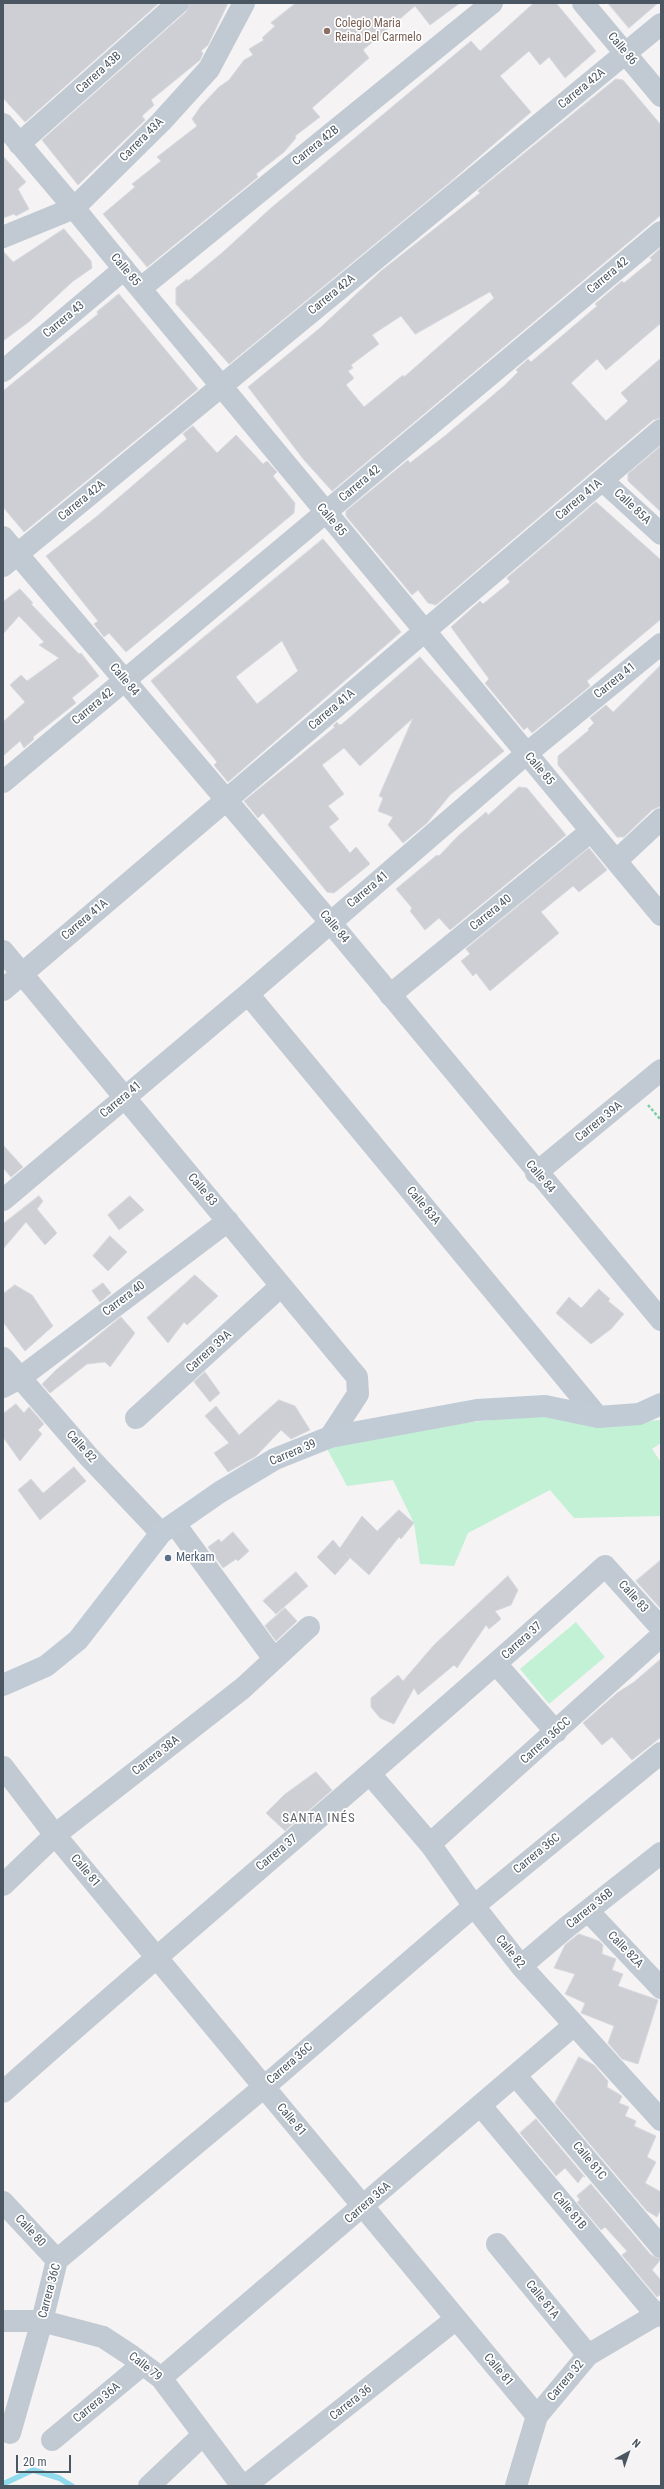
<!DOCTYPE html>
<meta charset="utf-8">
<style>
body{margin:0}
#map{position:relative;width:664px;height:2489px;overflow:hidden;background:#f5f3f3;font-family:"Roboto Condensed",sans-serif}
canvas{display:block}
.frame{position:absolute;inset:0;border:4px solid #4a5661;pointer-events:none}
.north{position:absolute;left:608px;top:2433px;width:40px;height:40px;-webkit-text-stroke:3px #fff;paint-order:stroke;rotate:40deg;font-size:11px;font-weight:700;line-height:16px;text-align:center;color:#4a5661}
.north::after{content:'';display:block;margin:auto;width:14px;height:18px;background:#4a5661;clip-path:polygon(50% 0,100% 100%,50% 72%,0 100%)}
.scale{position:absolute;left:16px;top:2455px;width:55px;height:18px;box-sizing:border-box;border:2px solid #4a5661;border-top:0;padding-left:5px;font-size:12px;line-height:14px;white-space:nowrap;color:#4a5661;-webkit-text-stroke:3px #fff;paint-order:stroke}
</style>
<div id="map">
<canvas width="664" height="2489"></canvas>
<div class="frame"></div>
<div class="north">N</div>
<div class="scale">20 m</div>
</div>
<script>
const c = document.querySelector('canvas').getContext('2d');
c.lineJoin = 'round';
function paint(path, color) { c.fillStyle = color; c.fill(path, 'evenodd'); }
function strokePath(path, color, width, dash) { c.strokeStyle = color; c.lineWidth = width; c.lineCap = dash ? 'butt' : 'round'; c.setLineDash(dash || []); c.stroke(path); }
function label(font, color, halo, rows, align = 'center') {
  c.font = font + ' "Roboto Condensed",sans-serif'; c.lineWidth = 3.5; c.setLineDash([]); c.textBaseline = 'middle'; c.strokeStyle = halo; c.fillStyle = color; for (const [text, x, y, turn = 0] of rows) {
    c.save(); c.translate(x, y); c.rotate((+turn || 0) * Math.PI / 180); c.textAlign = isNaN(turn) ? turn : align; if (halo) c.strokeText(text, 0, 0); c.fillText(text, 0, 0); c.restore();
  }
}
paint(new Path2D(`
 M538 1415 643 1421 661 1420V1443L652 1449 661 1462V1516L574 1518 550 1490 468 1533 454 1566 420 1564 414 1523 393 1480 347 1486 325 1445 436 1426Z
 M576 1622 605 1657 549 1704 520 1669Z`), '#c3f1d5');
strokePath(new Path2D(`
 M3 2484 33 2470 59 2478 72 2486`), '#90daee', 5.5);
const building = new Path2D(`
 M3 3H159L25 122 3 98Z
 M190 3H228L208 45 201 51 203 53 200 60 151 100 154 105 142 116 145 120 78 185 42 140 186 12Z
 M296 3H460L430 25 415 6 363 50 369 58 312 108 320 117 295 136 296 138 284 152 256 174 258 177 147 267 103 214 135 187 132 184 161 161 157 157 197 126 192 119 201 106 219 87 229 80 244 60 253 55 249 49 264 40 262 38 275 26 271 23Z
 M534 3H556L596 51 565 78 549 57 540 65 529 51 500 76 531 112 450 182 229 364 176 304V288L187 279 188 281 223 252 271 208 471 41 480 51Z
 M608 3H658L629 28Z
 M616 79 623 80 661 125V215L332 491 304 460 248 387 320 328 381 271 480 193 478 191ZM490 292 494 298 404 377 403 375 364 407 346 385 354 378 348 371 353 368 351 365 379 344 372 335 401 316 415 334Z
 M3 156 26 182 18 189 29 209 16 216 14 214 3 218Z
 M64 229 91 261 92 268 72 282 30 321 3 341V251L13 262Z
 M661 248V323L606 370 597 359 571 383 606 421 628 401 621 393 661 358V418L653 420 614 453 436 605 428 603 418 590 412 595 346 516V511L408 460 410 463 446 435 505 385 518 372 516 370 528 359 531 362 570 329 597 306 595 304 622 281 624 283 652 260 650 258Z
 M119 294 198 389 24 532 3 507V391L98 314 97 312Z
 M193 426 217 453 236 435 263 464 267 461 277 472 273 476 295 503 294 513 126 652 109 633 104 637 94 624 98 621 46 556 96 517 187 439 183 434Z
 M661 446V512L628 481V474Z
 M596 502 661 560V619L587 681 590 686 532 733 527 727 524 730 485 683 489 679 451 627 480 601 483 604 510 582 507 578Z
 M323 539 401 632 228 782 214 765 217 762 151 681ZM282 641 298 671 257 704 236 677Z
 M20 589 33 603 31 604 79 654 81 653 99 676 72 698 76 703 33 737 34 739 24 748 20 741 3 756V722L25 702 10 685 21 675 27 681 59 658 39 645 44 642 19 616 3 634V602Z
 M420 657 504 751 450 795 427 823 403 843 388 825 393 817 378 811 383 798 379 796 413 718 360 766 344 748 322 765 344 794 328 806 339 819 329 827 350 853 356 847 370 864 334 893 327 892 263 813 258 818 244 801 335 727 333 726 337 722 339 725 342 724Z
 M661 665V806L652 810 624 837H617L558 765V756L589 730 588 729 594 723 590 718 606 705 613 712Z
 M519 787 527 788 566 835 450 930 439 918 425 930 410 911 412 908 396 889 437 855 439 856 458 836 486 812 488 815Z
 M589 848 607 870 579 892 573 886 541 912 559 933 490 991 476 973 473 976 461 961 470 954 466 949Z
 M3 1145 23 1167 11 1177 3 1168Z
 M39 1196 43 1201 37 1209 57 1233 45 1245 26 1222 3 1249V1224Z
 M130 1196 144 1210 119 1230 108 1215Z
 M110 1236 127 1252 108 1271 93 1256Z
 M195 1275 218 1296 187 1325 184 1322 168 1343 147 1318Z
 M103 1283 111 1293 100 1302 92 1291Z
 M15 1285 32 1295 53 1326 25 1351 3 1322V1294Z
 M599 1289 610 1299 608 1301 624 1314 611 1329 591 1344 556 1313 569 1297 581 1308Z
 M121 1317 135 1333 110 1367 105 1362 87 1364 50 1393 42 1384 56 1370Z
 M205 1372 220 1393 210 1402 194 1382Z
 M279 1400 295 1406 310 1430 291 1439 281 1430 256 1456 228 1472 214 1453 229 1443 205 1416 216 1406 239 1435Z
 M16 1404 24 1413 29 1407 44 1424 38 1430 42 1434 20 1461 3 1437V1414Z
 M74 1467 86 1481 40 1520 18 1490 31 1479 43 1493Z
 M399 1510 414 1523 401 1539 399 1537 369 1575 346 1554 350 1558 335 1575 317 1557 333 1540 340 1548 362 1516 377 1531Z
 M233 1532 249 1551 238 1561 236 1559 223 1568 208 1547 219 1539 221 1542Z
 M661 1560V1609L636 1581Z
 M296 1572 308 1586 276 1614 263 1601Z
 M508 1576 518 1590 511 1605 495 1611 501 1619 489 1629 486 1625 457 1668 454 1665 418 1695 414 1688 394 1724 380 1718 371 1707V1698L398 1675 403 1681 434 1645Z
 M285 1608 297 1621 276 1641 265 1626Z
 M661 1659V1737L632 1760 612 1737 602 1745 583 1723 617 1693 634 1682Z
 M316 1772 332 1790 308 1811 295 1818 297 1820 285 1831 266 1813 284 1795Z
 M579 1934 599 1941 603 1945 602 1954 616 1959 612 1970 623 1974 618 1986 658 2000 638 2064 622 2059 608 2043 614 2026 581 2013 585 2003 565 1994 575 1974 554 1968 565 1945Z
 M579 2057 594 2065 608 2081 607 2087 622 2096 619 2103 629 2107 625 2116 636 2121 634 2126 656 2136 647 2157 656 2162 645 2183 661 2192V2209L657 2217 647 2211 555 2103Z
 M536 2119 585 2177 583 2176 578 2183 565 2168 556 2176 520 2133Z
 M591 2184 651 2255 661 2259 652 2270 661 2280V2294L657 2297 622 2255 627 2251 605 2227 601 2230 577 2202 580 2200 577 2196Z`);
paint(building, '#cdcfd5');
strokePath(building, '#d7d9de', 1);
strokePath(new Path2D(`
 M648 1105 661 1120`), '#7ad0a6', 2.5, [3, 2]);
strokePath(new Path2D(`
 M583 3 661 96
 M3 124 74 208 3 237
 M19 144 178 3
 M124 269 661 915
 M141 288 492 3
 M602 480 661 534
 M3 566 661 24
 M3 782 661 232
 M616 861 661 819
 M3 951 357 1377 358 1394 330 1437
 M3 990 661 430
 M248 994 598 1417
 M390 995 591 831
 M536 1173 661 1070
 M3 1200 248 994 526 754 661 644
 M3 1358 89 1457 161 1533
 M3 1387 20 1378 228 1221
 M136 1418 281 1286
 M175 1524 274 1659
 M497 1665 556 1732
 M3 1767 55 1835 537 2416
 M370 1774 430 1844 474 1906 521 1966 661 2120
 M430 1844 661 1636
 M3 1885 55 1835 243 1688 309 1627
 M588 1911 661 1988
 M521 1966 567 1927 661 1853
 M516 2076 661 2247
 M3 2092C202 1915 408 1745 605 1566L661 1628
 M481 2106 657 2316
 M3 2202 57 2260
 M497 2244 588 2355
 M3 2321H42L103 2337 132 2356 161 2378 242 2486
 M161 2378 573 2026
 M10 2433 42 2321 57 2260 264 2087 474 1906 661 1753
 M52 2440 142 2365
 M149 2486 203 2435
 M245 2486 456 2319`), '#c1cad2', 22);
strokePath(new Path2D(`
 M3 371 124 269 74 208 161 122 209 69 244 3
 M3 537 330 922 661 1320
 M516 2486 537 2416 588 2355 661 2312`), '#c1cad2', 22);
strokePath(new Path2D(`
 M3 1685 46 1666 78 1640 161 1533 220 1492 275 1459 330 1437 477 1410 545 1406 598 1417 639 1414 661 1404`), '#c1cbd6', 22);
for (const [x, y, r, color] of [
 [327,31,4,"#8d6e63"],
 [168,1558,4,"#5c6f8a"]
]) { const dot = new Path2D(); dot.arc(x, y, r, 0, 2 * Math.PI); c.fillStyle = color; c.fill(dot); strokePath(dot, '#fff', 1.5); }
label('12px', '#785e54', '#fff', [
 ["Colegio Maria",335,24],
 ["Reina Del Carmelo",335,38]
], 'left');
label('12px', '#4a5661', '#fff', [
 ["Calle 86",622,49,50],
 ["Carrera 43B",99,73,-42],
 ["Carrera 42A",582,89,-39],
 ["Carrera 43A",142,140,-45],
 ["Carrera 42B",316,146,-39],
 ["Calle 85",125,270,50],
 ["Carrera 42",608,276,-40],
 ["Carrera 42A",332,295,-39],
 ["Carrera 43",64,320,-40],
 ["Carrera 42",360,484,-40],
 ["Carrera 41A",579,500,-40],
 ["Carrera 42A",82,501,-39],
 ["Calle 85A",632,507,43],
 ["Calle 85",331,520,50],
 ["Calle 84",124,680,50],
 ["Carrera 41",615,681,-39],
 ["Carrera 42",93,707,-40],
 ["Carrera 41A",332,710,-40],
 ["Calle 85",539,769,50],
 ["Carrera 41",368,890,-40],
 ["Carrera 40",491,913,-39],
 ["Carrera 41A",85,920,-40],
 ["Calle 84",334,927,50],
 ["Carrera 41",121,1100,-40],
 ["Carrera 39A",599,1122,-39],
 ["Calle 84",540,1177,50],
 ["Calle 83",202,1190,50],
 ["Calle 83A",423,1206,50],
 ["Carrera 40",124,1299,-37],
 ["Carrera 39A",209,1352,-42],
 ["Calle 82",81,1447,48],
 ["Carrera 39",293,1453,-23],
 ["Calle 83",633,1597,48],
 ["Carrera 37",522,1641,-42],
 ["Carrera 36CC",546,1741,-42],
 ["Carrera 38A",156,1756,-38],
 ["Carrera 37",277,1853,-40],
 ["Carrera 36C",537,1854,-39],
 ["Calle 81",85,1871,50],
 ["Carrera 36B",590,1909,-39],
 ["Calle 82A",625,1950,46],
 ["Calle 82",510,1952,51],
 ["Carrera 36C",290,2064,-41],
 ["Calle 81",291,2120,50],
 ["Calle 81C",589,2161,50],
 ["Carrera 36A",368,2203,-41],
 ["Calle 81B",569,2211,50],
 ["Calle 80",30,2231,47],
 ["Carrera 36C",50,2291,-75],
 ["Calle 81A",542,2300,51],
 ["Calle 79",145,2367,38],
 ["Calle 81",498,2370,50],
 ["Carrera 32",566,2381,-50],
 ["Carrera 36A",97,2403,-39],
 ["Carrera 36",351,2403,-38]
]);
label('12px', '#4e5e75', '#fff', [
 ["Merkam",176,1558]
], 'left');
c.letterSpacing = '1px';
label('13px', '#5f6368', '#fff', [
 ["SANTA INÉS",319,1819]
]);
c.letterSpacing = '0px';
</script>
